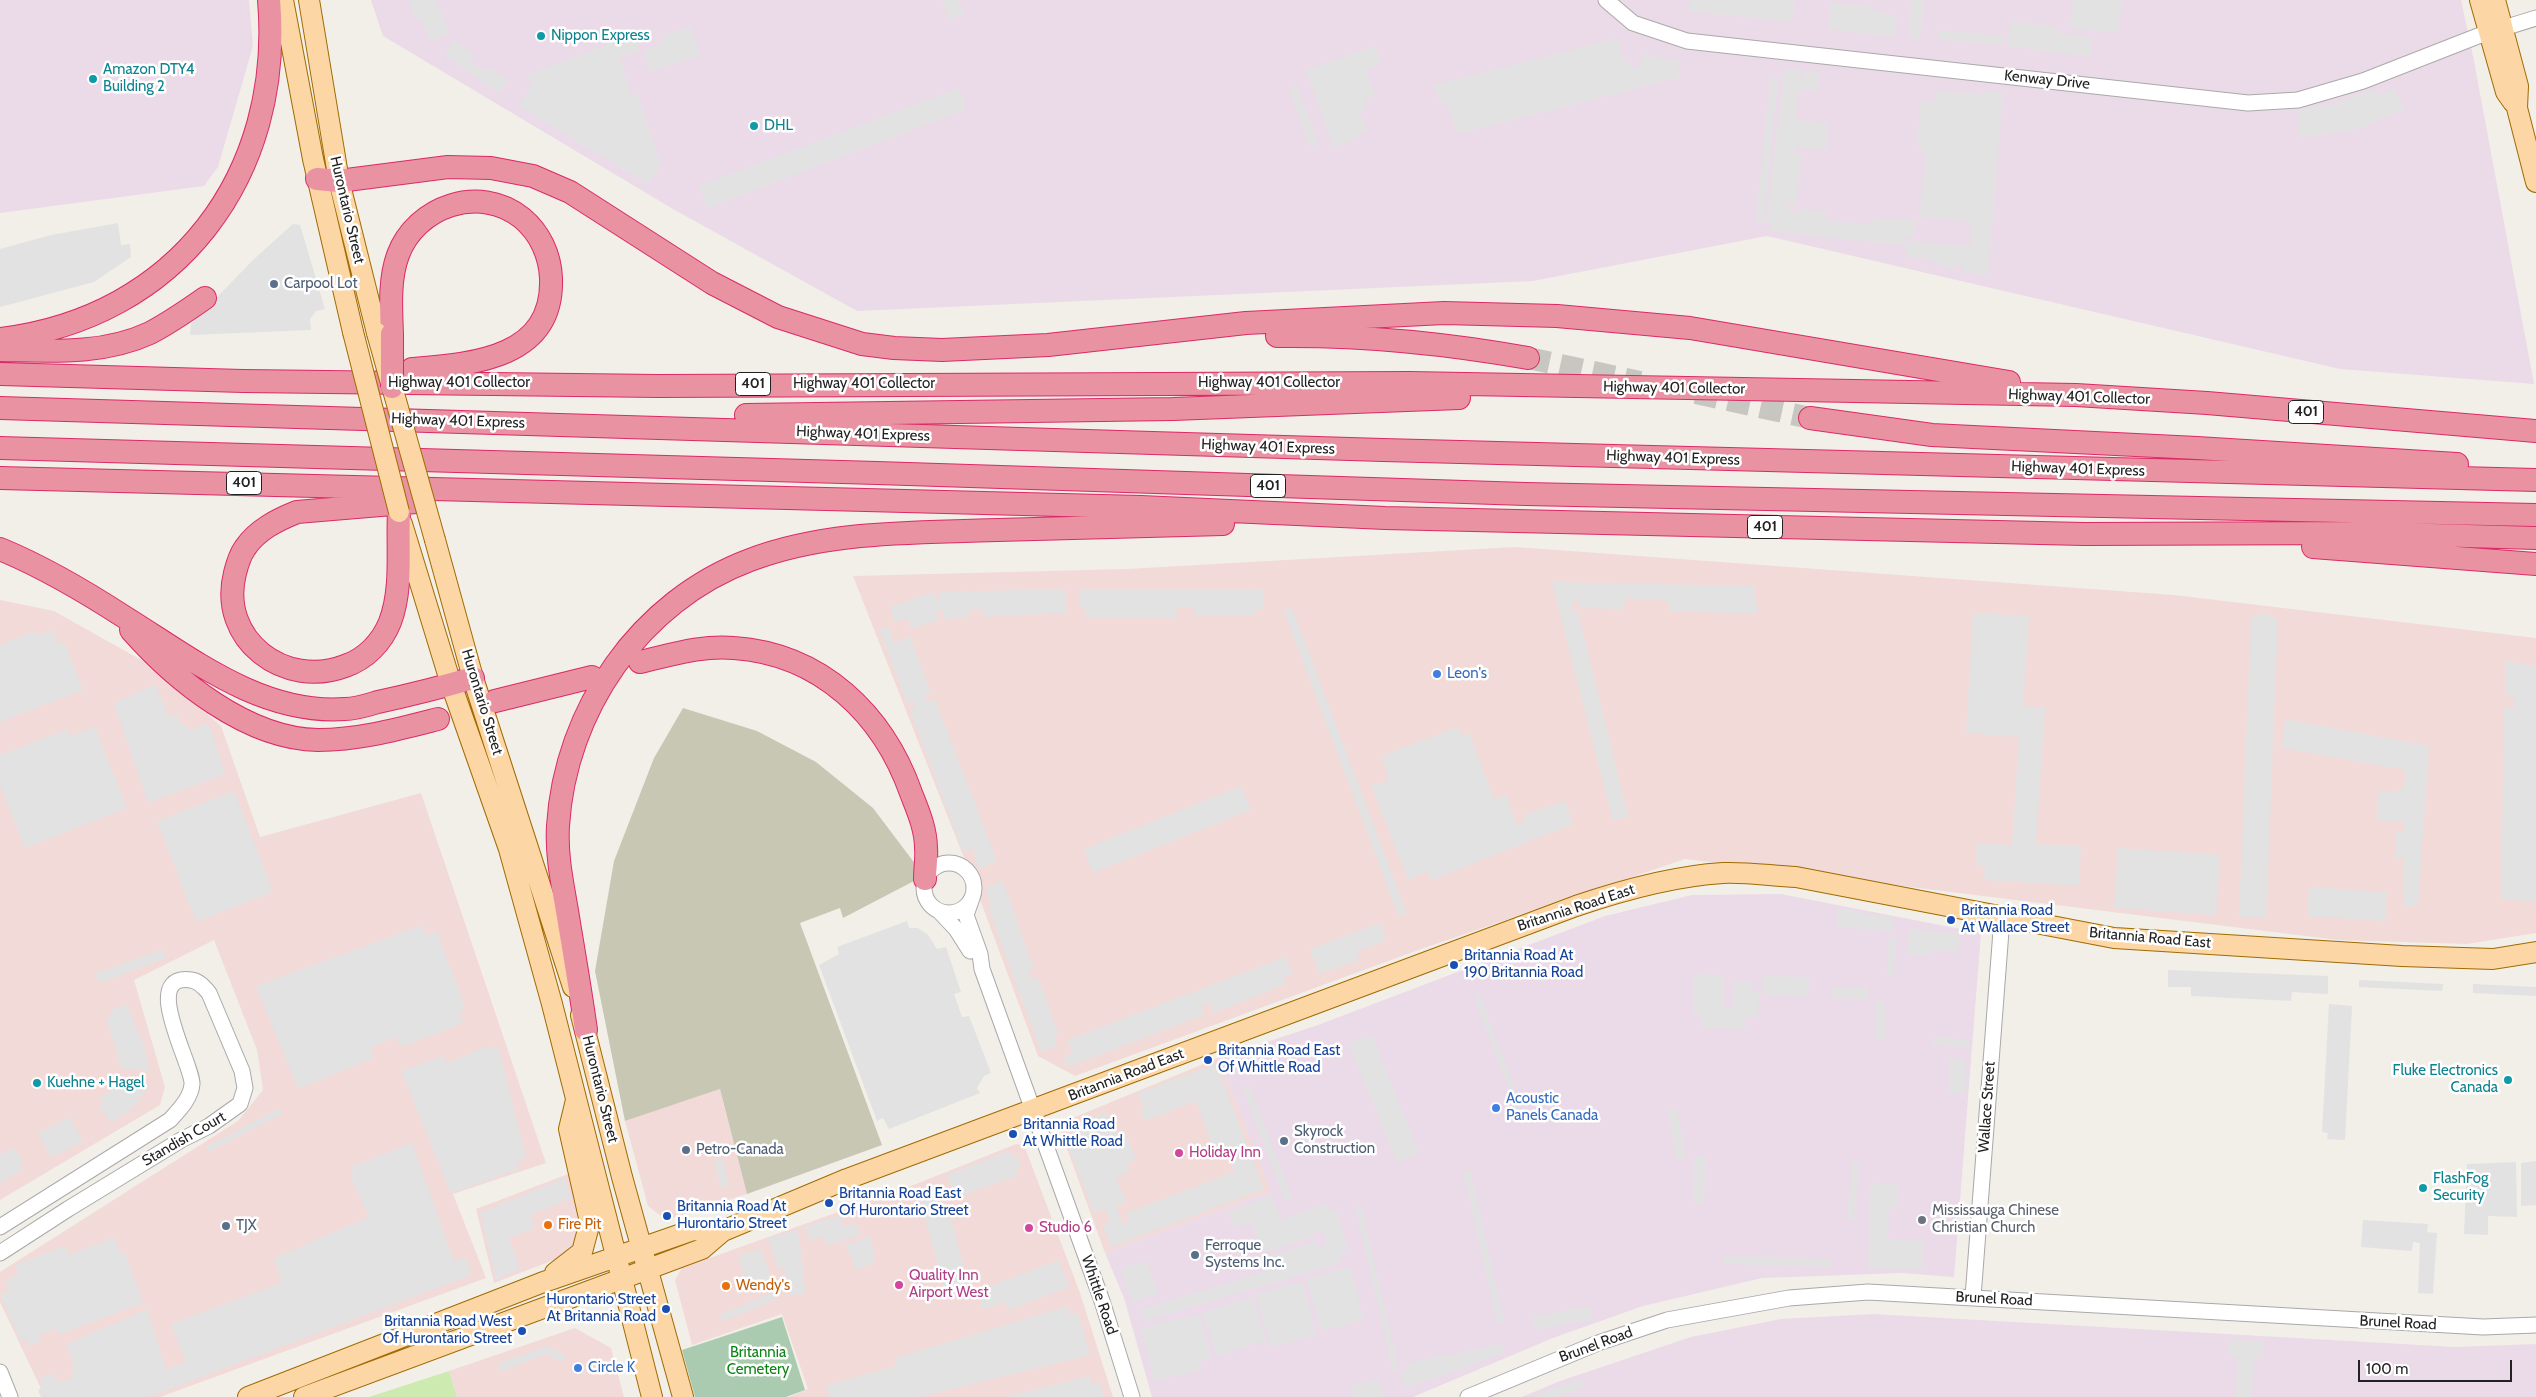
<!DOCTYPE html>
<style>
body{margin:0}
#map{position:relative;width:2536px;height:1397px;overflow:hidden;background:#f2efe9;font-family:Cabin,sans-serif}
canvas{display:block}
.scale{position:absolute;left:2358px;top:1360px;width:154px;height:22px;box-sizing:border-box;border:2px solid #222;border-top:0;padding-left:6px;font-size:15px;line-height:18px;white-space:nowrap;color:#222;-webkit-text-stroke:4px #fff;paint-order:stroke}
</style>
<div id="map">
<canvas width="2536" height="1397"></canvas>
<div class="scale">100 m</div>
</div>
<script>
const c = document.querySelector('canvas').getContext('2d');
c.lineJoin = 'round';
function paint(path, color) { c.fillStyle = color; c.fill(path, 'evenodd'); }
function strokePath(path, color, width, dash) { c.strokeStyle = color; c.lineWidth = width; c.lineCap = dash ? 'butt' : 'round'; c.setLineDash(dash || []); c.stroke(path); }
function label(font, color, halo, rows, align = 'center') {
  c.font = font + ' Cabin,sans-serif'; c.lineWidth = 5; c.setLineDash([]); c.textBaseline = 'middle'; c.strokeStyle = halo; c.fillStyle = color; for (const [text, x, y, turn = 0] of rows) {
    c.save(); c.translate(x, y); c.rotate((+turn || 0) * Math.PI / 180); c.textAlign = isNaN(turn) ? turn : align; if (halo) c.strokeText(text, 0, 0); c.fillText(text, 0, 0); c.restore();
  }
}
paint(new Path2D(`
 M1515 547 2174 595 2536 638V933L2467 944 2338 940 1685 859 1421 949 1075 1076 1038 1056 975 886 853 576 1127 569Z
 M0 600 54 611 152 666 221 726 260 837 421 793 546 1163 453 1194 486 1278 160 1397H45L0 1302V1272L238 1121 263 1090 257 1050 214 940 134 980 165 1087 160 1105 0 1200Z
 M1218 1058 1272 1191 1105 1253 1058 1124Z
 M720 1089 747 1194 666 1220 648 1206 625 1121Z
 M1016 1144 1024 1145 1080 1293 1113 1397H789L808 1389 782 1314 692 1345 675 1280 682 1268 916 1184Z
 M576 1171 588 1226 572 1253 494 1283 476 1209Z
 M575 1328 611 1348 624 1397H457L449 1371Z`), '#f2dad9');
paint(new Path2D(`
 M0 0H249L253 46 218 167 204 186 0 213Z
 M371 0H2461L2474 61 2534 384 2340 369 1767 236 1533 281 857 311 673 209 383 36Z
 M1781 894 1981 933 1954 1277 1901 1273 1762 1278 1643 1306 1553 1338 1413 1397H1152L1124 1298 1105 1253 1271 1191 1218 1058 1318 1025 1605 916 1692 895Z
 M1873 1314 2455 1347 2536 1344V1397H1522L1560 1381 1691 1337 1781 1319Z`), '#ebdbe8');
paint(new Path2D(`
 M683 708 757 731 816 762 873 808 919 869 914 881 843 918 840 908 800 923 882 1145 747 1194 720 1089 625 1121 595 971 614 861 654 758Z`), '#c7c7b4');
paint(new Path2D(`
 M449 1371 457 1397H369Z`), '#cdebb0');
paint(new Path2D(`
 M782 1317 805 1390 786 1397H695L682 1350Z`), '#aacbaf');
paint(new Path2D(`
 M409 0H436L449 33 431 41 421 18 415 20Z
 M942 0H958L964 14 949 20Z
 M1690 0H1794L1792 22 1688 11Z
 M1911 0H1924L1920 39 1909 38Z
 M2073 0H2122L2118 33 2070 28Z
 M1831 2 1874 7 1873 12 1897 15 1894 37 1828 29Z
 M2011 21 2057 27 2056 33 2093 38 2090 57 2007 46Z
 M691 27 700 56 650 71 643 51 663 44 661 36Z
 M1939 30 2003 36 2002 45 1938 39Z
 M638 33 639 51 620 57 631 95 637 93 661 166 648 184 519 106 532 84 527 75Z
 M1618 38 1623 62H1629L1632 69 1639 67 1643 54 1680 62 1678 69 1681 77 1457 134 1447 102 1440 104 1434 85Z
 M454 40 475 55 470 62 484 71 488 66 508 80 499 93 444 55Z
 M1375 46 1381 64 1366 70 1376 96 1364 100 1367 108 1359 112 1367 129 1349 142 1334 148 1306 70Z
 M1784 69 1801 70 1800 79 1803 80 1804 71 1819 72 1817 91 1799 89 1795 120 1828 123 1826 150 1795 147 1794 153H1802L1796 205 1787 204 1789 210 1796 215 1797 209 1825 211V220L1873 225 1874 218 1915 220 1914 237H1905V245L1770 231 1771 224H1766Z
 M1770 77 1778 78 1764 222 1756 221Z
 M1297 85 1318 145 1310 148 1289 88Z
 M959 88 967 109 707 208 699 186Z
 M2394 88 2405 109 2354 130 2299 138 2298 109 2335 104 2373 89 2378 96Z
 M1936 91 1984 95 1985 91 2003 92 1988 275 1964 273V266L1954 265 1953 269 1942 268V264L1934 263V259L1906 257 1907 241 1970 246 1972 222 1920 217 1926 149 1917 148 1921 101 1935 102Z
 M118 223 121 245 130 244 131 257 94 282 0 307V249L51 235Z
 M293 224 300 225 325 309 316 311 310 319 311 330 190 335 191 324 253 260Z
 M1552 582 1754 586 1758 614 1670 611V601L1625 598 1624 609 1580 608V599L1573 604 1570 610 1578 611 1628 817 1613 821Z
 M1066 589V613L983 617V609L969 610 970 617 943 619V610L936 612 940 619 911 629 908 618 895 622 890 607 934 592 936 601 940 600V592Z
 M1080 589 1264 590 1263 610H1256V616H1194V608H1176L1177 617H1085L1086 607H1079Z
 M1292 608 1407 914 1399 917 1284 611Z
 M1973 613 2029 616 2023 706 2045 708 2036 844 2081 846 2079 886 1984 880 1985 867 1976 865 1977 843 2012 845 2019 737 1966 733Z
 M2262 613H2269V617L2278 618 2266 918 2239 917 2251 616H2261Z
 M889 627 894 643 910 636 931 693 925 696 927 702 935 699 997 861 978 869 973 848 963 852 910 710 915 708 912 701 907 703 879 629Z
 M53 629 58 644 64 642 83 690 0 722V645L34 631 36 636Z
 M2505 661 2536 666V902L2501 899 2504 707 2513 708 2514 695H2505Z
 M155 684 169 717 176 713 181 725 186 723 189 731 207 723 211 730 225 774 148 803 114 703Z
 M2285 719 2429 746 2418 906 2403 907V858L2396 859V831H2404L2403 822 2376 820 2378 792 2398 791 2404 787 2406 770 2282 748Z
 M95 727 127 808 25 848 0 785V755L68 729 70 736Z
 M1457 727 1461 735 1469 733 1494 799 1506 794 1517 825 1525 822 1523 815 1565 801 1573 824 1431 880 1428 871 1408 880 1371 785 1389 780 1381 756Z
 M1241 786 1251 810 1093 873 1084 849Z
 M234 791 273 892 196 922 157 821Z
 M2118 848 2220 855 2216 915 2114 908Z
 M1003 881 1034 969 1028 971 1031 979 1038 977 1059 1035 1054 1037 1057 1046 1041 1052 988 907 991 905 985 888Z
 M2309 887 2387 892 2385 921 2307 916Z
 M1837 908 1894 919 1893 931 1838 927Z
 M907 921 909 928H918L928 935 937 949 946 947 961 992 954 994 962 1017 969 1016 991 1073 984 1076 977 1088 980 1093 889 1129 883 1118 877 1121 819 965 839 954 837 947Z
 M1380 923 1387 940 1356 952 1360 960 1319 974 1310 949Z
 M423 925 426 936 436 930 466 1009 459 1014 463 1023 402 1047 396 1037 370 1048 374 1058 298 1089 256 986Z
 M1909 929 1959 933 1958 952 1931 950 1930 956 1907 954Z
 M1889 936 1896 937 1894 976 1887 975Z
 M163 949 166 958 99 983 95 974Z
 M1285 957 1293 974 1283 976 1286 984 1214 1013 1210 1004 1201 1006 1204 1015 1067 1067 1064 1057 1073 1053 1067 1040Z
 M2168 970 2328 976V994L2292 992 2291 1001 2191 996V987H2168Z
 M1694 974 1724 975V1008H1732L1733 981H1752L1751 992H1759L1758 1018H1746V1029L1701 1028V1015H1693Z
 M1763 975 1809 978 1808 997 1762 994Z
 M2359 980 2443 984 2442 991 2359 987Z
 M2473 984 2536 987V996L2473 993Z
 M1832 987H1867V999L1832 998Z
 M1478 991 1522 1107 1517 1112 1474 996Z
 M1876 1001 1886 1002 1885 1040H1875Z
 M2329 1004 2352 1006 2345 1140 2327 1139 2328 1133 2322 1132Z
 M127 1005 145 1049 149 1071 122 1069 106 1018 112 1015 110 1010Z
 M1372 1035 1419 1153 1397 1162 1349 1044Z
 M1934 1037 1970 1040 1969 1048 1933 1045Z
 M498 1047 526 1158 518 1161 519 1169 451 1193 401 1071 443 1056 446 1063 484 1048Z
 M1950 1058 1965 1059V1094H1950Z
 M1216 1064 1264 1189 1111 1247 1103 1225 1110 1222 1105 1209 1094 1213 1066 1141 1081 1136 1076 1124 1106 1112 1115 1134 1125 1131 1136 1160 1127 1163 1130 1171 1116 1177 1126 1202 1116 1205 1123 1224 1129 1221 1126 1213 1234 1172 1225 1149 1215 1152 1196 1101 1144 1121 1140 1110 1144 1108 1138 1093Z
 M123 1076 149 1086 132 1109 111 1123 99 1107 104 1103 99 1098 114 1089Z
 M1249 1085 1292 1197 1285 1200 1242 1087Z
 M280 1108 282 1114 209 1152 206 1147Z
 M1677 1109 1686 1158 1676 1160 1668 1110Z
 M70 1117 83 1142 51 1158 38 1133Z
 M412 1143 454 1261 467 1258 471 1275 148 1397H41L38 1390 43 1387 39 1379 54 1373 59 1383 74 1377 70 1369 74 1366 67 1344 147 1309 166 1369 186 1362 171 1324 282 1283 274 1258 369 1217 350 1176 353 1175 350 1167Z
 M14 1148 24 1164 20 1166 22 1170 0 1183V1154Z
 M1009 1151 1012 1157 1017 1156 1021 1166 1016 1168 1019 1175 956 1198 947 1175Z
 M1695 1155 1706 1156 1704 1203H1693Z
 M723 1158 729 1186 721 1188 714 1160Z
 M2536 1161V1205L2521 1206V1163Z
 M1852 1162 1859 1163 1854 1219H1847Z
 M2516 1162 2517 1217 2488 1216V1235L2464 1234 2467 1164Z
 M1470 1170 1504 1322 1497 1323 1463 1171Z
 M564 1178 571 1199 530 1215 535 1228 509 1238 520 1269 496 1279 480 1213Z
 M1871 1183 1898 1184 1897 1207H1889L1888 1239 1923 1240 1922 1270 1868 1268Z
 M934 1184 940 1205 947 1204 970 1289 946 1295 917 1189Z
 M1271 1196 1281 1220 1326 1203 1329 1211 1337 1210 1348 1252 1339 1253 1341 1263 1144 1321 1142 1309 1270 1270 1265 1257 1317 1242 1318 1251 1324 1247 1327 1238 1323 1232 1313 1231 1315 1236 1263 1253 1252 1223 1233 1226 1228 1212Z
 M1361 1205 1399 1370 1393 1371 1355 1206Z
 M840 1215 844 1227 856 1223 860 1235 827 1246 823 1236 809 1241 805 1227Z
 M2363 1220 2428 1224 2427 1232 2437 1233 2433 1294 2418 1293 2420 1243 2413 1242 2412 1251 2361 1247Z
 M798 1230 806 1294 790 1295 784 1268 778 1269 768 1238Z
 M871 1236 875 1262 856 1270 846 1245Z
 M114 1237 121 1254 125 1253 143 1303 58 1335 56 1328 39 1335 41 1341 29 1347 26 1339 21 1342 0 1295 8 1291 6 1285 8 1279 18 1274 15 1265 65 1246 70 1255Z
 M761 1249 771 1280 748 1287 738 1256Z
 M1724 1255 1832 1259V1267L1724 1264Z
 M1059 1260 1069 1287 1008 1310 1005 1302 984 1310 977 1291Z
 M1147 1261 1158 1294 1132 1302 1122 1268Z
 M1350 1267 1364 1320 1321 1331 1307 1279Z
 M1302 1282 1316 1335 1271 1347 1256 1294Z
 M774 1292 777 1299 723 1321 720 1315Z
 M1253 1297 1266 1340 1217 1356 1203 1313Z
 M1069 1306 1070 1315 1078 1313 1090 1355 920 1397H829L827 1385 896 1366 895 1358Z
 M1590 1306 1592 1320 1534 1330 1532 1317Z
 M1200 1314 1211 1358 1200 1361 1202 1369 1154 1381 1141 1328Z
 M2230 1340 2263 1342 2262 1358H2254L2252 1397H2236L2238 1357 2229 1356Z
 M1500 1343 1505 1353 1406 1388 1400 1374 1407 1371 1405 1364 1448 1354 1450 1356Z
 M548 1346 566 1356 561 1362 547 1354 500 1372V1363Z
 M1089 1376 1092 1384 1100 1382 1104 1397H1005Z
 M1379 1379 1385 1397H1354L1351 1386Z
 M1581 1379 1584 1387 1556 1397H1531Z`), '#e2e2e2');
strokePath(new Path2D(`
 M1528 358 1640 382
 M1696 393 1810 418`), '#c8c6c1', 22, [22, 11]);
const minor = new Path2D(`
 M1606 0 1633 23 1687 41 2248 103 2298 100 2363 81 2478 36 2536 18
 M924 888a25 25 0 1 1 50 0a25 25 0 1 1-50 0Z
 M972 898 966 915 980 954 982 969 1102 1301 1132 1397
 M940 912 956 929 970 951
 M0 1227 170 1120C179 1110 191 1098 192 1084 193 1065 139 973 191 980 199 981 204 987 209 993L242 1071 245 1088 240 1104 209 1126 181 1140 68 1209 0 1253
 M1973 1297 2002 918
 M0 1372 10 1397
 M1468 1397 1598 1343 1667 1320 1789 1298 1868 1292 2483 1327 2536 1325`);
const major = new Path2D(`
 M283 0 313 159 353 332
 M309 0 339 181 377 333
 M2480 0 2506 92 2513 102
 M2495 0 2518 86 2517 108 2536 182
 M402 524 451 684 509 849 552 1004 652 1397
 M435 540 473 678 573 987
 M581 1015 622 1177 683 1397
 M555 1273 582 1252 590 1222 569 1129 576 1100
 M248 1397 541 1283 693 1230 723 1231
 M304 1397 702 1249 723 1231 847 1179 1576 906C1623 890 1673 876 1723 873 1748 872 1772 876 1796 877L2114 938 2402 956 2493 959 2536 952`);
const highway = new Path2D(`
 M317 179 339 181 448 167 491 168 533 176 570 192 712 283 778 317 862 344 894 348 942 350 1048 345 1246 323 1444 313 1557 316 1690 328 2009 382
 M392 334C391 309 389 279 398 255 416 206 480 184 522 218 540 233 550 255 551 278 554 359 472 364 412 369
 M1277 336C1362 335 1444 343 1528 358
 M0 339C177 318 284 175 269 0
 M0 350C50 351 103 355 150 333 169 323 188 310 205 298
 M0 374 243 381 658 386 1410 383 2076 395 2207 403 2536 431
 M0 408 1383 450 2536 480
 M746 415 1173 409 1459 398
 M1810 418 1932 435 2197 448 2457 464
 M0 448 877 473 1526 494 2536 515
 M0 478 1141 507 1385 518 2084 534 2362 533 2536 538
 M399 512C397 547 403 588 390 622 382 642 366 659 345 666 285 689 218 640 235 573 237 565 240 555 245 548 257 530 277 520 297 512L416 502
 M2313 547 2536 564
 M0 549C44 567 86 592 126 618 192 659 262 715 345 709 356 709 368 705 378 702 410 695 442 687 473 678
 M131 630C175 680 247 739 318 740 359 740 399 729 438 719
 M640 662C671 655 702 645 734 648 821 654 883 714 911 793 918 811 926 829 926 848 927 858 925 869 925 879
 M495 701 592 677
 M586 1030C581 994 575 959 569 923 564 890 556 859 558 826 565 710 640 601 750 560 818 534 892 533 964 531 1050 528 1136 527 1223 524`);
strokePath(minor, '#a9a9a9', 17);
strokePath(major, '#a06b00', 22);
strokePath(highway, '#dc2a67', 24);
strokePath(minor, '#fff', 15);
strokePath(major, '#fcd6a4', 20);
strokePath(highway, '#e892a2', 22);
const majorBridge = new Path2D(`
 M353 332 399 512
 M377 333 435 540`);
const highwayBridge = new Path2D(`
 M392 334V387`);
strokePath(majorBridge, '#a06b00', 22, []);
strokePath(highwayBridge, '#dc2a67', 24, []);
strokePath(majorBridge, '#fcd6a4', 20);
strokePath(highwayBridge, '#e892a2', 22);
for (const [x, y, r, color] of [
 [541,36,5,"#0f9aa8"],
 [93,79,5,"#0f9aa8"],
 [754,126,5,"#0f9aa8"],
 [274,284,5,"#5c6f8a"],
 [1437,674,5,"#3f7fe0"],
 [1951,920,5,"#1a4fb4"],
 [1454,965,5,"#1a4fb4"],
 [1208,1060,5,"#1a4fb4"],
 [2508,1080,5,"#0f9aa8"],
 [37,1083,5,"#0f9aa8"],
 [1496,1108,5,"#3f7fe0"],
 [1013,1134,5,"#1a4fb4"],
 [1284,1141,5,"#5c6f8a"],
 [686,1150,5,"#5c6f8a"],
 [1179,1153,5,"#d1479c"],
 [2423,1188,5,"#0f9aa8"],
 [829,1203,5,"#1a4fb4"],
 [667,1216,5,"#1a4fb4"],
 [1922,1220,5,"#6b7280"],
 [548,1225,5,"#e8710a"],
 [226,1226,5,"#5c6f8a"],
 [1029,1228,5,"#d1479c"],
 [1195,1255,5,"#5c6f8a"],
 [899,1285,5,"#d1479c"],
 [726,1286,5,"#e8710a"],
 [666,1309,5,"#1a4fb4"],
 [522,1331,5,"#1a4fb4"],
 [578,1368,5,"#3f7fe0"]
]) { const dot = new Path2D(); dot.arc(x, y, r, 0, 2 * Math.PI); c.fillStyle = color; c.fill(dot); strokePath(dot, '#fff', 2); }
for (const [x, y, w] of [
 [753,384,35],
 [2306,412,35],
 [244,483,35],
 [1268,486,35],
 [1765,527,35]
]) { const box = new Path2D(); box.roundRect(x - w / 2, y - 11.5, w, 23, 4); c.fillStyle = '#fff'; c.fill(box); strokePath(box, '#222', 1); }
label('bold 14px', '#222', null, [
 ["401",753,384],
 ["401",2306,412],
 ["401",244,483],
 ["401",1268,486],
 ["401",1765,527]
]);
label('15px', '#0d838f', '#fff', [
 ["Nippon Express",551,36],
 ["Amazon DTY4",103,70],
 ["Building 2",103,87],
 ["DHL",764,126],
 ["Fluke Electronics",2498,1071,"right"],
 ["Canada",2498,1088,"right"],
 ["Kuehne + Hagel",47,1083],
 ["FlashFog",2433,1179],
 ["Security",2433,1196]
], 'left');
label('15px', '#222', '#fff', [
 ["Kenway Drive",2047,80,6],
 ["Hurontario Street",347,210,77],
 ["Highway 401 Collector",459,383],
 ["Highway 401 Collector",1269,383],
 ["Highway 401 Collector",864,384],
 ["Highway 401 Collector",1674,388,1],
 ["Highway 401 Collector",2079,397,2],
 ["Highway 401 Express",458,421,2],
 ["Highway 401 Express",863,434,2],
 ["Highway 401 Express",1268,447,2],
 ["Highway 401 Express",1673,458,2],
 ["Highway 401 Express",2078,469,2],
 ["Hurontario Street",482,702,73],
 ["Britannia Road East",1576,908,-18],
 ["Britannia Road East",2150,938,5],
 ["Britannia Road East",1126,1075,-21],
 ["Hurontario Street",600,1089,76],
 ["Wallace Street",1987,1107,-86],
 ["Standish Court",184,1139,-30],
 ["Whittle Road",1099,1295,71],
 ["Brunel Road",1994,1299,3],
 ["Brunel Road",2398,1323,3],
 ["Brunel Road",1596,1345,-20]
]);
label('15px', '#4e5e75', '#fff', [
 ["Carpool Lot",284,284],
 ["Skyrock",1294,1132],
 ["Construction",1294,1149],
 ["Petro-Canada",696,1150],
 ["TJX",236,1226],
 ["Ferroque",1205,1246],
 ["Systems Inc.",1205,1263]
], 'left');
label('15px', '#366cbe', '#fff', [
 ["Leon's",1447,674],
 ["Acoustic",1506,1099],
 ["Panels Canada",1506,1116],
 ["Circle K",588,1368]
], 'left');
label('15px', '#164399', '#fff', [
 ["Britannia Road",1961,911],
 ["At Wallace Street",1961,928],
 ["Britannia Road At",1464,956],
 ["190 Britannia Road",1464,973],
 ["Britannia Road East",1218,1051],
 ["Of Whittle Road",1218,1068],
 ["Britannia Road",1023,1125],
 ["At Whittle Road",1023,1142],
 ["Britannia Road East",839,1194],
 ["Of Hurontario Street",839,1211],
 ["Britannia Road At",677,1207],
 ["Hurontario Street",677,1224],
 ["Hurontario Street",656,1300,"right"],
 ["At Britannia Road",656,1317,"right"],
 ["Britannia Road West",512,1322,"right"],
 ["Of Hurontario Street",512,1339,"right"]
], 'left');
label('15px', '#b23c85', '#fff', [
 ["Holiday Inn",1189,1153],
 ["Studio 6",1039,1228],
 ["Quality Inn",909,1276],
 ["Airport West",909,1293]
], 'left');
label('15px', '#5b616d', '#fff', [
 ["Mississauga Chinese",1932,1211],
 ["Christian Church",1932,1228]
], 'left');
label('15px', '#c56008', '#fff', [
 ["Fire Pit",558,1225],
 ["Wendy's",736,1286]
], 'left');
label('15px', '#0c8416', '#fff', [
 ["Britannia",758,1353],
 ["Cemetery",758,1370]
]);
</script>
